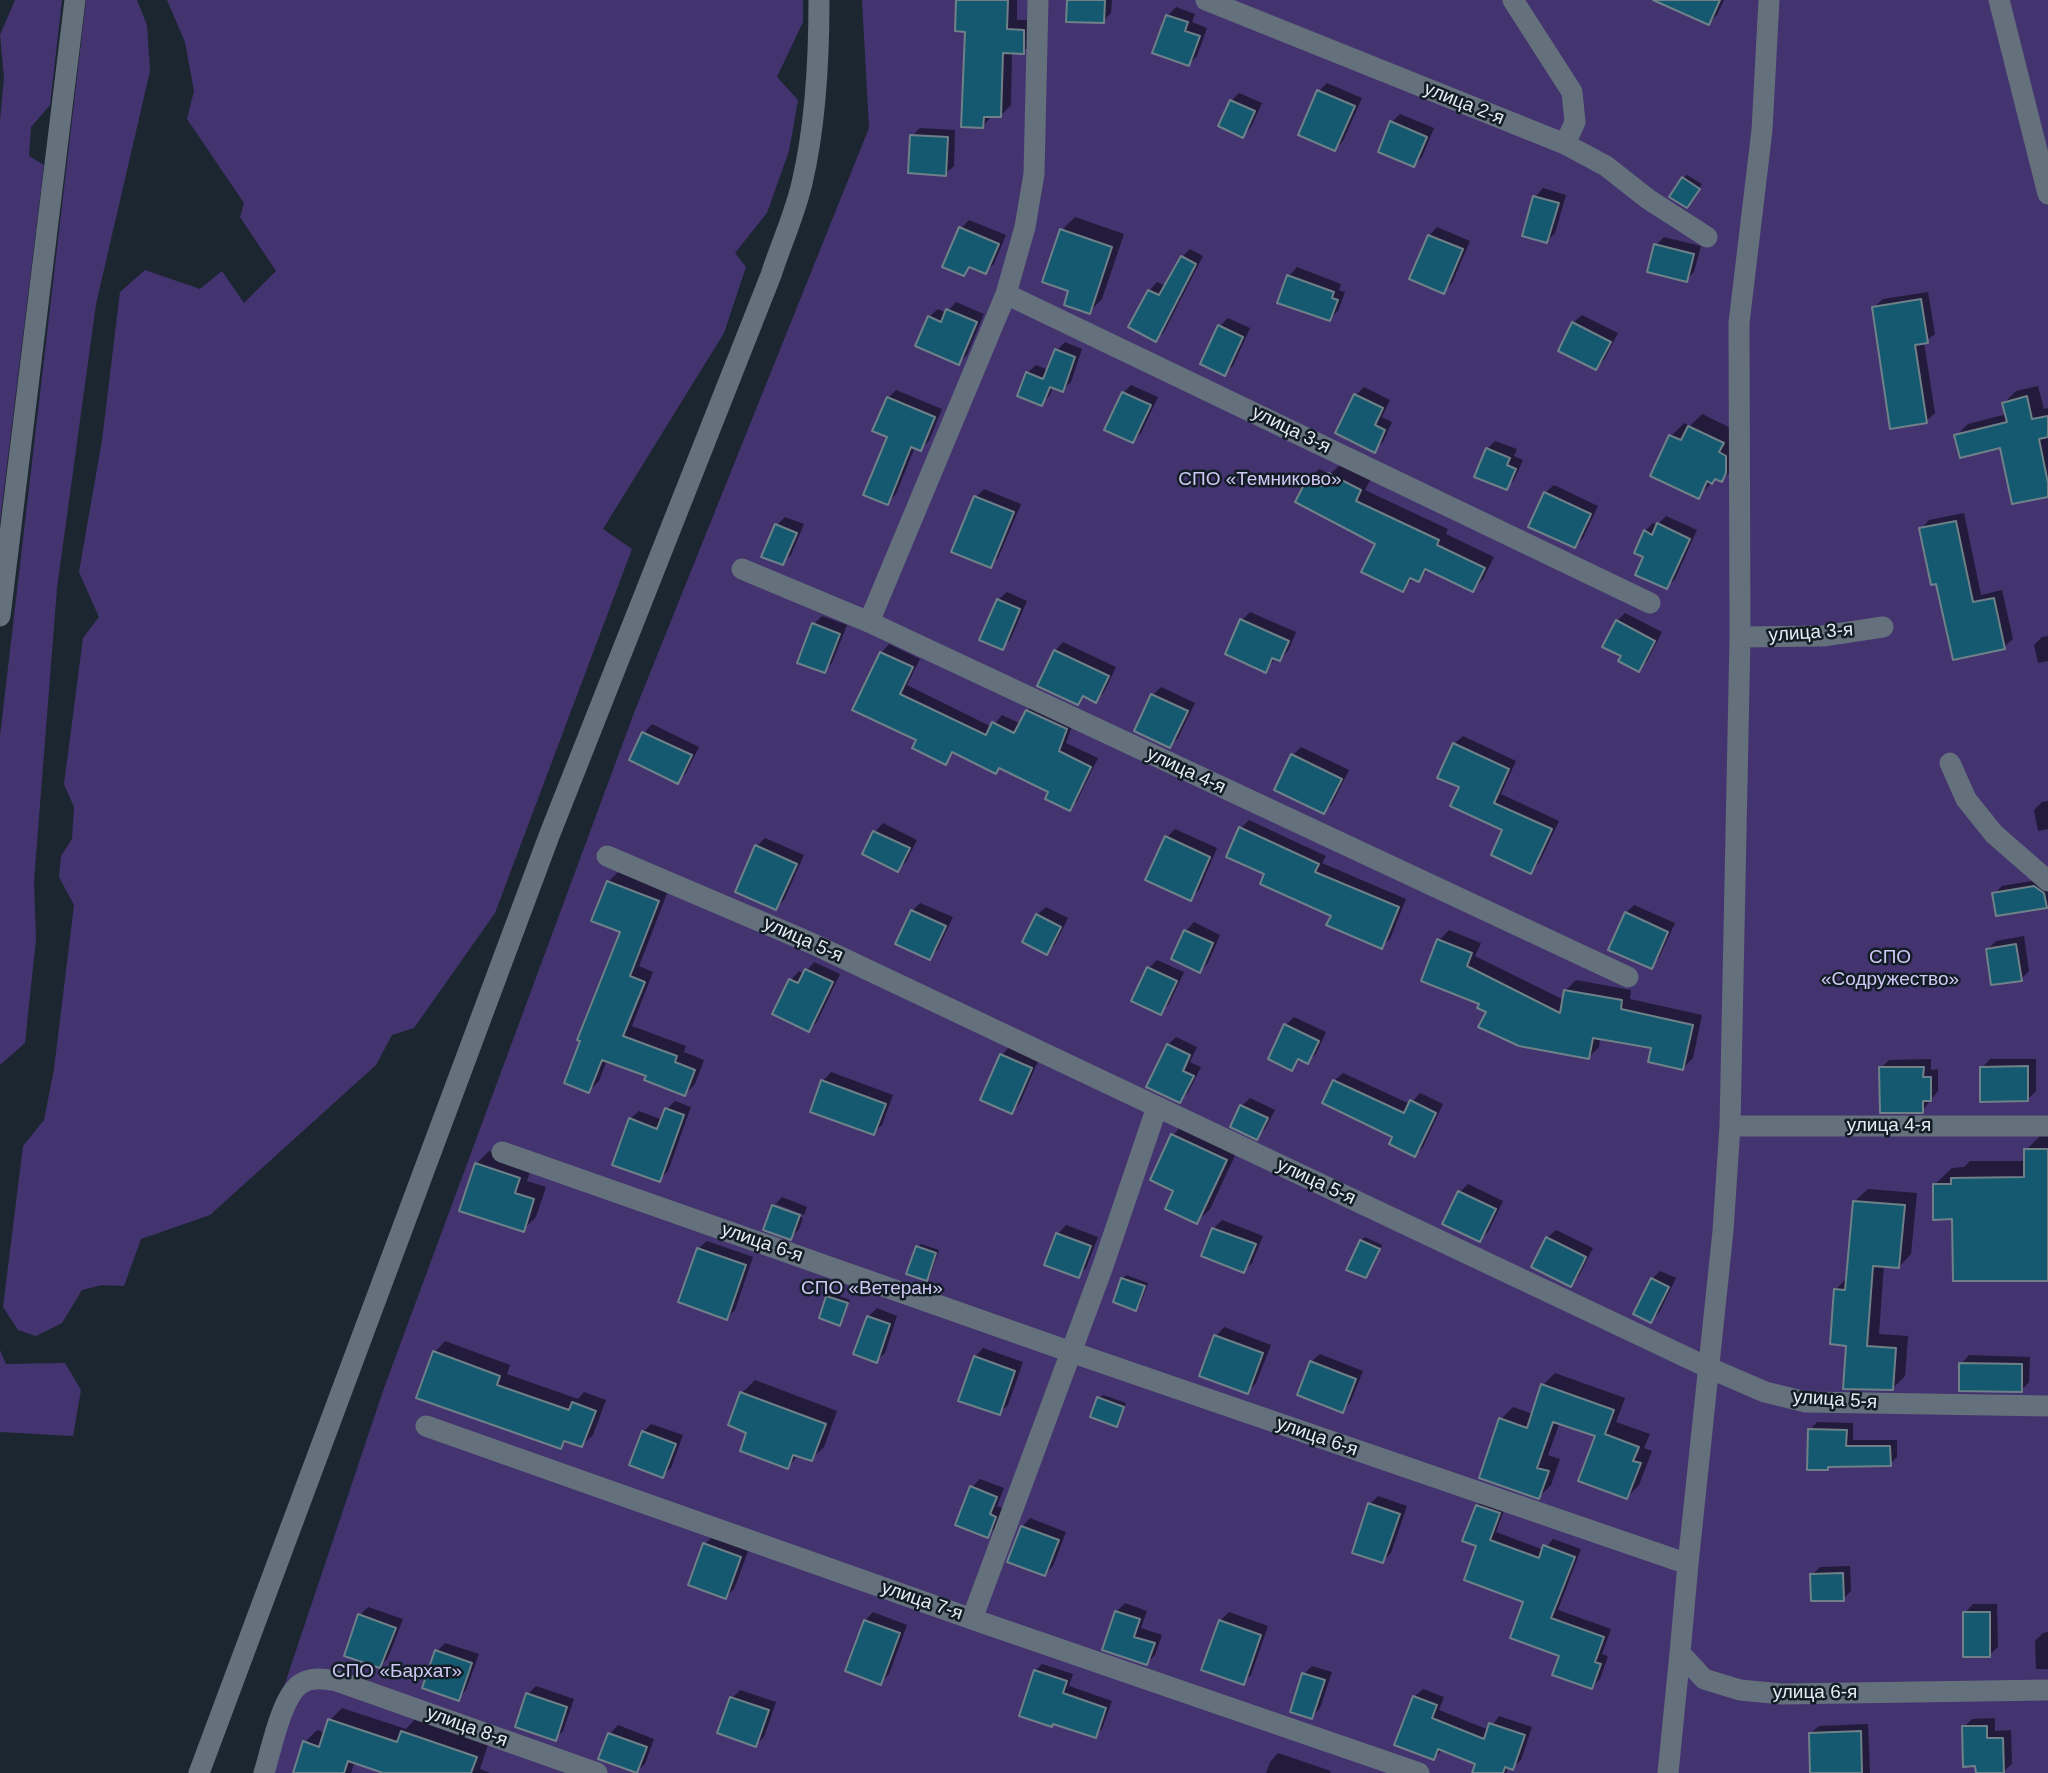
<!DOCTYPE html>
<meta charset="utf-8">
<style>
body{margin:0}
canvas{display:block;background:#1c2630}
</style>
<canvas width="2048" height="1773"></canvas>
<script>
const c = document.querySelector('canvas').getContext('2d');
c.lineJoin = 'round';
function paint(path, color) { c.fillStyle = color; c.fill(path, 'evenodd'); }
function strokePath(path, color, width, dash) { c.strokeStyle = color; c.lineWidth = width; c.lineCap = dash ? 'butt' : 'round'; c.setLineDash(dash || []); c.stroke(path); }
function label(font, color, halo, rows, align = 'center') {
  c.font = font + ' Arial,sans-serif'; c.lineWidth = 5; c.setLineDash([]); c.textBaseline = 'middle'; c.strokeStyle = halo; c.fillStyle = color; for (const [text, x, y, turn = 0] of rows) {
    c.save(); c.translate(x, y); c.rotate((+turn || 0) * Math.PI / 180); c.textAlign = isNaN(turn) ? turn : align; if (halo) c.strokeText(text, 0, 0); c.fillText(text, 0, 0); c.restore();
  }
}
paint(new Path2D(`
 M15 0H62L50 105 31 127 29 156 44 165 0 522V121L4 78 0 35Z
 M86 0H137L147 25 150 71 96 304 57 588 34 881 36 939 25 1043 0 1065V736Z
 M167 0H803V22L777 77 798 100 789 151 767 213 735 253 746 267 724 333 603 529 632 549 495 913 414 1028 392 1035 376 1065 210 1215 141 1239 124 1286 102 1285 82 1290 62 1323 36 1336 18 1330 3 1307 23 1146 44 1120 54 1069 74 905 59 877 61 856 72 839 74 807 64 784 83 638 99 617 79 572 102 440 120 292 145 270 200 289 222 271 244 303 276 271 240 217 244 203 187 119 194 91 185 42Z
 M862 0H2048V1773H255L384 1388 634 713 869 128Z
 M0 1350 6 1364 65 1363 81 1390 73 1436 0 1432Z`), '#43336f');
paint(new Path2D(`
 M958 0H1017V20H1034L1033 42 1023 52H1012L1011 105 1001 115H993L983 126 967 30Z
 M1068 0H1112L1111 13 1103 21Z
 M1679 0H1724L1717 15 1709 23Z
 M1176 7 1195 14 1192 22 1207 28 1197 56 1189 64 1167 16Z
 M1327 83 1362 98 1343 141 1335 149 1319 91Z
 M1239 93 1262 103 1251 127 1243 136 1231 101Z
 M1400 114 1434 128 1422 157 1414 165 1392 122Z
 M920 128 955 130 954 166 945 174 912 136Z
 M1687 175 1702 184 1690 203 1683 178Z
 M1543 188 1566 195 1555 233 1547 241 1535 197Z
 M1075 217 1124 234 1102 299 1089 312 1071 290 1062 230Z
 M969 220 1006 235 994 264 985 272 972 266 964 274 961 228Z
 M1437 227 1470 241 1452 283 1444 292 1429 236Z
 M1664 237 1701 246 1694 272 1686 280 1656 245Z
 M1190 249 1203 256 1164 332 1156 340 1149 291 1157 282 1166 286 1182 257Z
 M1297 267 1341 284 1339 290 1345 292 1338 311 1329 319 1280 301 1289 276Z
 M1928 292 1935 334 1924 342 1935 413 1926 421 1874 307 1883 299Z
 M956 302 984 314 967 355 959 363 929 317 938 309 946 313Z
 M1582 315 1618 333 1604 360 1596 368 1573 323Z
 M1228 318 1250 328 1233 366 1224 374 1202 363 1220 326Z
 M1065 342 1082 349 1071 382 1062 390 1053 387 1050 395 1042 404 1027 373 1036 365 1048 370 1057 350Z
 M1131 385 1158 397 1141 433 1133 441 1123 393Z
 M2038 386 2044 409 2048 408V495L2001 446 1956 436 1968 424 2007 414 2004 403 2016 391Z
 M1364 387 1390 400 1382 417 1392 422 1383 442 1374 450 1356 395Z
 M896 390 942 409 929 441 921 449 915 447 896 494 887 503 888 398Z
 M1702 414 1735 430V467L1722 480 1717 477 1698 497 1671 436 1684 423 1690 426Z
 M1495 441 1517 449 1514 456 1523 460 1514 480 1506 488 1487 449Z
 M1341 464 1371 479 1365 490 1448 529 1446 534 1494 557 1483 579 1473 590 1429 569 1418 580 1414 578 1403 590 1377 543 1297 501 1308 480 1319 469 1330 474Z
 M1554 485 1598 506 1583 538 1575 546 1545 493Z
 M984 489 1021 504 998 558 990 566 976 497Z
 M1964 513 1981 595 2002 590 2013 639 2004 647 1938 582 1921 529 1929 520Z
 M1666 516 1697 530 1675 579 1667 587 1645 556V531L1653 523 1657 525Z
 M785 517 804 524 791 555 782 563 777 525Z
 M1007 592 1027 601 1010 640 1002 648 998 600Z
 M1250 612 1296 632 1288 651 1280 659 1276 658 1265 670 1242 620Z
 M1625 613 1662 632 1647 661 1639 670 1623 655 1617 621Z
 M822 616 847 625 832 663 824 671 814 624Z
 M2048 636V661L2038 663 2034 645 2042 637Z
 M1063 642 1116 667 1104 692 1096 701 1086 696 1078 703 1055 651Z
 M889 644 920 659 907 685 992 727 1002 715 1021 724 1027 711 1036 703 1074 721 1066 743 1098 758 1077 801 1069 809 1051 791 1001 767 996 772 955 751 946 763 918 739 881 653Z
 M1161 687 1195 703 1178 738 1170 746 1153 695Z
 M652 724 699 747 686 773 678 782 631 759 644 733Z
 M1463 736 1516 761 1501 794 1559 821 1539 863 1531 872 1505 829 1461 786 1454 744Z
 M1301 747 1349 770 1332 804 1324 812 1293 755Z
 M2048 801V829L2038 831 2034 810 2042 802Z
 M1249 820 1326 856 1322 863 1406 899 1390 939 1381 947 1266 873 1241 828Z
 M883 823 917 840 906 862 898 870 864 853 875 832Z
 M1175 829 1217 848 1199 890 1190 899 1167 837Z
 M765 838 804 855 784 900 776 908 757 846Z
 M618 872 668 891 639 966 653 972 632 1026 686 1046 684 1052 704 1060 695 1084 685 1094 648 1075 607 1060 599 1081 589 1091 623 931 608 882Z
 M2043 879 2048 882V905L2046 907 1994 894 2002 886Z
 M920 903 953 917 938 949 930 958 912 911Z
 M1634 905 1675 923 1659 958 1651 967 1626 913Z
 M1046 907 1068 918 1055 944 1046 953 1037 915Z
 M1194 922 1220 935 1208 963 1200 971 1173 959 1186 931Z
 M1449 930 1481 943 1475 956 1564 1000 1566 990 1576 980 1631 990 1630 999 1702 1015 1693 1058 1683 1068 1653 1047 1600 1038 1599 1047 1589 1057 1488 1011 1439 940Z
 M2024 936 2029 971 2021 979 1988 949 1996 941Z
 M1157 960 1184 972 1169 1004 1161 1012 1149 968Z
 M814 962 840 974 817 1022 809 1030 774 1014 791 980 799 971 804 974Z
 M1294 1017 1326 1032 1316 1054 1308 1062 1301 1059 1292 1069 1286 1025Z
 M1176 1037 1197 1047 1190 1062 1201 1067 1188 1093 1180 1101 1168 1045Z
 M1010 1046 1039 1059 1020 1103 1012 1112 1002 1055Z
 M1931 1059V1070L1938 1069V1091L1922 1111 1881 1068 1889 1060Z
 M1990 1059H2036V1091L2027 1100 1982 1068Z
 M831 1072 893 1095 882 1125 873 1133 812 1110 823 1081Z
 M1343 1073 1410 1104 1420 1093 1443 1104 1423 1147 1415 1155 1334 1081Z
 M1250 1098 1275 1110 1265 1129 1257 1137 1242 1106Z
 M675 1101 691 1107 668 1171 659 1180 630 1119 639 1111 663 1120 667 1109Z
 M1186 1122 1239 1147 1210 1209 1197 1222 1176 1190 1173 1135Z
 M2043 1133H2048V1279L1954 1218 1934 1185 1952 1168 1964 1167 1970 1161H2026V1150Z
 M489 1151 532 1166 527 1181 546 1187 536 1217 523 1230 476 1164Z
 M1468 1184 1503 1201 1488 1232 1480 1240 1460 1192Z
 M1868 1189 1917 1193 1911 1254 1899 1267 1884 1265 1879 1334 1908 1336 1905 1376 1892 1389 1848 1344 1836 1289 1848 1277 1855 1201Z
 M782 1197 807 1207 804 1215 776 1204V1208L803 1218 799 1229 791 1238 774 1206Z
 M1222 1220 1263 1236 1252 1263 1244 1271 1203 1255 1214 1228Z
 M1066 1225 1098 1237 1086 1268 1078 1276 1047 1264 1058 1234Z
 M1556 1230 1593 1248 1579 1276 1571 1285 1547 1238Z
 M1365 1237 1382 1245 1366 1276 1361 1241Z
 M707 1241 753 1257 735 1310 727 1318 698 1249Z
 M921 1244 939 1250 930 1276 926 1279 917 1247Z
 M1660 1271 1676 1278 1659 1313 1651 1321 1652 1279Z
 M1126 1275 1148 1283 1140 1305 1136 1309 1123 1279Z
 M832 1293 850 1300 843 1320 840 1324 828 1297Z
 M877 1308 897 1316 885 1353 876 1361 868 1317Z
 M1224 1327 1271 1345 1256 1383 1248 1392 1216 1336Z
 M445 1341 510 1365 507 1374 578 1399 584 1392 606 1400 593 1435 582 1445 568 1440 561 1447 435 1352Z
 M983 1348 1023 1362 1008 1405 999 1413 975 1357Z
 M1320 1354 1363 1371 1350 1403 1342 1411 1311 1362Z
 M1969 1355 2030 1357 2029 1382 2021 1391 1961 1364Z
 M1555 1373 1625 1398 1616 1422 1650 1434 1644 1448 1652 1451 1639 1485 1627 1497 1597 1435 1560 1422 1548 1455 1560 1459 1551 1485 1539 1497 1501 1419 1513 1407 1533 1414 1543 1385Z
 M755 1380 837 1411 824 1447 811 1459 799 1455 787 1467 749 1432 742 1393Z
 M1103 1395 1126 1403 1120 1421 1116 1425 1099 1398Z
 M1817 1422 1853 1423V1440H1897V1457L1890 1464 1831 1465 1828 1469 1810 1430Z
 M651 1424 683 1435 671 1468 662 1476 643 1432Z
 M980 1479 1004 1488 997 1506 1003 1508 996 1527 988 1535 972 1487Z
 M1378 1496 1407 1506 1391 1553 1383 1561 1370 1504Z
 M1485 1498 1506 1505 1496 1532 1544 1550 1553 1539 1581 1549 1558 1610 1611 1629 1602 1654 1608 1656 1600 1679 1592 1687 1561 1655 1525 1601 1478 1545 1477 1506Z
 M1030 1518 1066 1532 1053 1566 1045 1574 1022 1527Z
 M713 1536 749 1549 734 1589 726 1597 705 1544Z
 M1850 1566 1851 1591 1843 1599 1812 1575 1820 1567Z
 M1125 1603 1147 1611 1141 1628 1162 1635 1155 1655 1147 1663 1116 1612Z
 M1973 1604H1997L1998 1647 1989 1655 1965 1613Z
 M368 1607 403 1619 388 1658 380 1666 360 1615Z
 M873 1612 907 1625 889 1674 881 1683 865 1621Z
 M1229 1612 1268 1626 1251 1675 1243 1683 1220 1621Z
 M2048 1632V1669H2036L2035 1641 2043 1633Z
 M445 1643 479 1654 466 1690 458 1699 437 1651Z
 M1042 1664 1073 1674 1069 1686 1112 1701 1102 1729 1095 1736 1035 1671Z
 M1312 1666 1332 1672 1320 1708 1312 1717 1304 1674Z
 M536 1686 574 1699 563 1731 555 1739 528 1694Z
 M1423 1689 1444 1697 1439 1710 1489 1730 1499 1716 1532 1727 1521 1760 1512 1768 1509 1767 1506 1773H1484L1477 1763 1443 1749 1434 1758 1414 1697Z
 M740 1690 776 1702 764 1737 755 1745 732 1698Z
 M342 1708 406 1729 415 1719 488 1745 480 1769 490 1773H388L355 1761 351 1773H295L305 1742 317 1730 326 1733 330 1720Z
 M1995 1718V1731L2011 1730 2012 1764 2003 1772 1964 1727 1972 1719Z
 M1868 1724 1870 1773H1812L1810 1734 1819 1726Z
 M618 1725 654 1739 645 1764 636 1772 610 1734Z
 M1278 1753 1331 1771 1330 1773H1266L1270 1762Z`), '#0007');
const building = new Path2D(`
 M956 0H1008L1007 29 1024 30V54L1003 53 1001 117H984L983 128 961 127 965 32 955 31Z
 M1067 0H1105L1104 23 1066 22Z
 M1653 0H1720L1709 25Z
 M1166 15 1188 22 1185 31 1200 36 1189 66 1152 53Z
 M1317 90 1355 106 1335 151 1298 135Z
 M1230 100 1255 111 1243 138 1218 126Z
 M1390 121 1427 137 1414 167 1378 152Z
 M910 135 948 137 946 176 908 173Z
 M1682 177 1700 189 1687 208 1669 197Z
 M1533 196 1559 203 1547 243 1522 236Z
 M959 227 999 244 986 274 969 267 964 276 942 267Z
 M1060 229 1112 247 1090 314 1064 305 1068 291 1042 282Z
 M1428 235 1463 249 1444 294 1409 279Z
 M1654 244 1694 254 1687 282 1647 272Z
 M1181 256 1196 264 1156 342 1128 327 1148 290 1159 295Z
 M1287 275 1334 292 1332 298 1338 300 1330 321 1277 303Z
 M1921 299 1928 343 1915 345 1927 423 1890 429 1872 307Z
 M946 309 977 322 959 365 915 346 928 316 941 322Z
 M1572 322 1611 342 1596 370 1558 351Z
 M1218 325 1243 337 1225 376 1200 364Z
 M1055 349 1075 357 1063 392 1050 387 1042 406 1017 396 1026 372 1043 379Z
 M1122 392 1151 405 1133 443 1104 430Z
 M1354 394 1383 408 1375 425 1385 430 1375 453 1335 433Z
 M2027 396 2032 419 2048 416V437L2039 439 2048 483V497L2012 504 2000 448 1960 458 1954 435 2007 422 2002 403Z
 M887 397 935 417 921 451 911 447 888 505 863 495 887 437 872 431Z
 M1688 426 1724 443 1719 452 1726 456V473L1722 482 1715 479 1712 484 1707 481 1699 499 1650 476 1669 435 1681 440Z
 M1486 448 1510 458 1507 465 1516 469 1507 490 1474 477Z
 M1328 473 1361 490 1356 501 1439 540 1437 545 1485 568 1473 592 1425 569 1419 582 1410 578 1403 592 1361 572 1375 544 1295 502 1307 479 1322 486Z
 M1544 492 1591 514 1575 548 1528 527Z
 M974 496 1014 512 991 568 951 552Z
 M1956 521 1973 602 1994 598 2005 649 1953 660 1936 584 1931 585 1919 528Z
 M1657 523 1690 539 1667 589 1635 575 1643 557 1634 553 1644 530 1652 535Z
 M775 524 797 533 783 565 761 557Z
 M997 599 1020 609 1003 650 979 640Z
 M1240 619 1289 641 1280 661 1272 658 1266 673 1225 654Z
 M1616 620 1655 641 1639 672 1618 661 1621 656 1602 647Z
 M812 623 840 634 825 673 797 663Z
 M1054 650 1109 676 1096 703 1083 696 1078 705 1037 686Z
 M880 652 913 667 900 694 986 735 992 722 1014 733 1026 710 1067 729 1059 751 1091 767 1070 811 1045 799 1048 792 999 768 996 774 952 752 946 765 912 748 916 740 852 710Z
 M1151 694 1188 711 1170 748 1134 731Z
 M642 732 692 755 678 784 629 760Z
 M1453 743 1509 769 1494 803 1552 829 1531 874 1491 855 1502 830 1450 806 1459 787 1437 778Z
 M1291 754 1342 779 1324 814 1274 790Z
 M1239 827 1319 864 1315 872 1399 907 1382 949 1326 925 1331 916 1260 884 1264 874 1226 857Z
 M873 831 910 848 898 872 862 854Z
 M1165 836 1210 857 1191 901 1145 880Z
 M755 845 797 864 776 910 735 892Z
 M607 881 659 901 630 976 645 982 623 1036 677 1056 675 1062 695 1070 685 1096 644 1080 646 1076 602 1060 589 1093 564 1083 580 1041 577 1040 620 932 591 921Z
 M2034 886 2044 893 2047 908 1996 916 1992 893Z
 M911 910 946 926 930 960 895 944Z
 M1625 912 1668 932 1652 969 1608 950Z
 M1036 914 1061 927 1047 955 1022 942Z
 M1184 930 1213 943 1200 973 1171 959Z
 M1437 939 1472 953 1467 966 1560 1013 1564 990 1622 1000 1621 1009 1693 1025 1683 1070 1648 1062 1651 1048 1593 1038 1589 1059 1519 1046 1478 1027 1486 1012 1477 1008 1479 1004 1421 981Z
 M2016 944 2022 981 1991 985 1986 949Z
 M1147 967 1177 981 1161 1015 1131 1001Z
 M805 969 833 982 809 1032 772 1014 789 979 798 983Z
 M1284 1024 1319 1041 1308 1064 1298 1059 1292 1071 1268 1059Z
 M1167 1044 1190 1055 1183 1071 1194 1076 1180 1103 1146 1087Z
 M1000 1054 1032 1068 1012 1114 980 1100Z
 M2028 1066V1101L1980 1102V1067Z
 M1879 1067H1924L1923 1077H1931V1101H1923V1113H1880Z
 M821 1080 886 1104 874 1135 810 1112Z
 M1333 1080 1404 1113 1410 1100 1436 1113 1415 1157 1389 1144 1392 1137 1322 1103Z
 M1240 1105 1268 1118 1257 1140 1230 1127Z
 M665 1108 684 1115 660 1182 612 1165 629 1118 657 1129Z
 M1171 1134 1227 1160 1197 1224 1165 1209 1173 1191 1150 1180Z
 M2024 1149H2048V1281H1953L1952 1219 1933 1220V1184H1951V1178L2024 1177Z
 M475 1163 520 1178 515 1193 534 1199 524 1232 459 1211Z
 M1458 1191 1496 1209 1480 1242 1442 1224Z
 M1853 1201 1905 1205 1899 1268 1873 1266 1867 1346 1896 1348 1893 1390 1843 1389 1846 1346 1830 1344 1834 1289 1845 1290Z
 M772 1205 800 1215 791 1240 763 1230Z
 M1212 1228 1256 1244 1244 1273 1201 1256Z
 M1056 1233 1091 1246 1079 1278 1044 1265Z
 M1546 1237 1586 1257 1571 1287 1531 1267Z
 M1360 1240 1380 1249 1366 1278 1346 1270Z
 M916 1246 936 1253 927 1281 906 1274Z
 M697 1248 746 1265 727 1320 678 1302Z
 M1121 1278 1145 1286 1136 1311 1113 1302Z
 M1651 1278 1669 1287 1651 1323 1633 1314Z
 M826 1296 848 1303 840 1326 819 1318Z
 M867 1316 890 1324 877 1363 853 1354Z
 M1214 1335 1263 1353 1248 1394 1199 1376Z
 M433 1351 500 1376 497 1385 569 1410 572 1402 596 1411 582 1447 564 1441 561 1449 416 1398Z
 M974 1356 1015 1371 1000 1415 958 1401Z
 M1310 1361 1356 1379 1343 1413 1297 1395Z
 M1959 1363 2022 1364V1392L1959 1391Z
 M1541 1384 1614 1410 1605 1434 1639 1447 1633 1461 1641 1463 1627 1499 1578 1481 1595 1436 1553 1422 1537 1468 1549 1471 1539 1499 1479 1478 1499 1418 1527 1428Z
 M740 1392 826 1424 812 1461 793 1455 788 1469 740 1451 746 1433 728 1425Z
 M1097 1397 1124 1407 1117 1427 1090 1417Z
 M1808 1429 1847 1430 1846 1446H1890L1891 1466 1828 1467V1470H1807Z
 M642 1431 676 1444 663 1478 629 1465Z
 M970 1486 997 1497 990 1514 996 1517 988 1538 955 1525Z
 M1368 1503 1400 1514 1383 1563 1352 1553Z
 M1476 1505 1500 1513 1490 1540 1539 1558 1543 1545 1575 1557 1551 1618 1604 1637 1595 1662 1601 1664 1592 1689 1552 1675 1559 1656 1510 1638 1523 1602 1464 1580 1476 1546 1462 1541Z
 M1021 1526 1059 1540 1045 1576 1007 1562Z
 M703 1543 741 1557 726 1599 688 1585Z
 M1843 1573 1844 1601H1811L1810 1574Z
 M1115 1611 1140 1619 1134 1637 1155 1643 1147 1665 1102 1650Z
 M1963 1612H1990V1657H1963Z
 M358 1614 396 1628 380 1668 344 1656Z
 M864 1620 900 1633 881 1685 845 1671Z
 M1219 1620 1261 1635 1244 1685 1201 1670Z
 M435 1650 472 1663 459 1701 422 1688Z
 M1034 1670 1067 1681 1063 1693 1106 1708 1096 1738 1053 1724 1052 1727 1019 1716Z
 M1302 1673 1325 1680 1312 1719 1290 1712Z
 M526 1693 567 1707 556 1741 515 1727Z
 M1413 1696 1437 1705 1432 1718 1484 1739 1489 1723 1525 1735 1513 1770 1505 1767 1503 1773H1472L1475 1764 1438 1749 1434 1760 1394 1745Z
 M730 1697 769 1710 756 1747 717 1733Z
 M328 1719 397 1742 401 1731 477 1757 471 1773H383L348 1761 344 1773H293L303 1741 319 1747Z
 M1962 1726H1987V1738H2003L2004 1773H1976L1975 1766 1963 1767Z
 M1861 1731 1862 1773H1810L1809 1733Z
 M608 1733 647 1747 637 1773 598 1759Z`);
paint(building, '#155970');
strokePath(building, '#6f8188', 2);
strokePath(new Path2D(`
 M1206 0 1565 144 1606 166 1648 199 1707 237
 M1513 0 1572 92 1575 122 1565 144
 M1999 0 2048 194
 M1006 294 1650 603
 M742 569 869 622 1628 977
 M0 616 75 0
 M869 622 1006 294 1025 227 1034 174 1038 0
 M1740 637 1823 636 1883 627
 M1950 763 1966 799 1994 834 2048 881
 M607 856 811 943 1707 1367 1765 1392 1806 1402 2048 1406
 M1730 1126H2048
 M502 1152 1071 1352 1688 1564 1680 1653 1704 1679 1740 1690 1782 1694 2048 1690
 M426 1426 972 1619 1419 1773
 M1688 1564 1723 1231 1730 1126 1740 637 1739 323 1762 130 1769 0
 M972 1619 1103 1266 1157 1107
 M199 1773 549 836 771 275C781 244 795 214 802 183 816 124 819 60 819 0
 M264 1773C271 1751 281 1699 299 1685 310 1676 325 1679 337 1681L597 1773
 M1668 1773 1680 1653`), '#64707c', 21);
label('19px', '#e5ebf2', '#131d26', [
 ["улица 2-я",1464,104,22],
 ["улица 3-я",1291,430,26],
 ["улица 3-я",1811,633,-4],
 ["улица 4-я",1186,771,25],
 ["улица 5-я",803,940,24],
 ["улица 4-я",1889,1126],
 ["улица 5-я",1316,1182,25],
 ["улица 6-я",762,1243,19],
 ["улица 5-я",1835,1400,4],
 ["улица 6-я",1317,1437,19],
 ["улица 7-я",922,1601,19],
 ["улица 6-я",1815,1693],
 ["улица 8-я",467,1727,20]
]);
label('19px', '#cfc8f4', '#131d26', [
 ["СПО «Темниково»",1260,480],
 ["СПО",1890,958],
 ["«Содружество»",1890,980],
 ["СПО «Ветеран»",872,1289],
 ["СПО «Бархат»",397,1672]
]);
</script>
